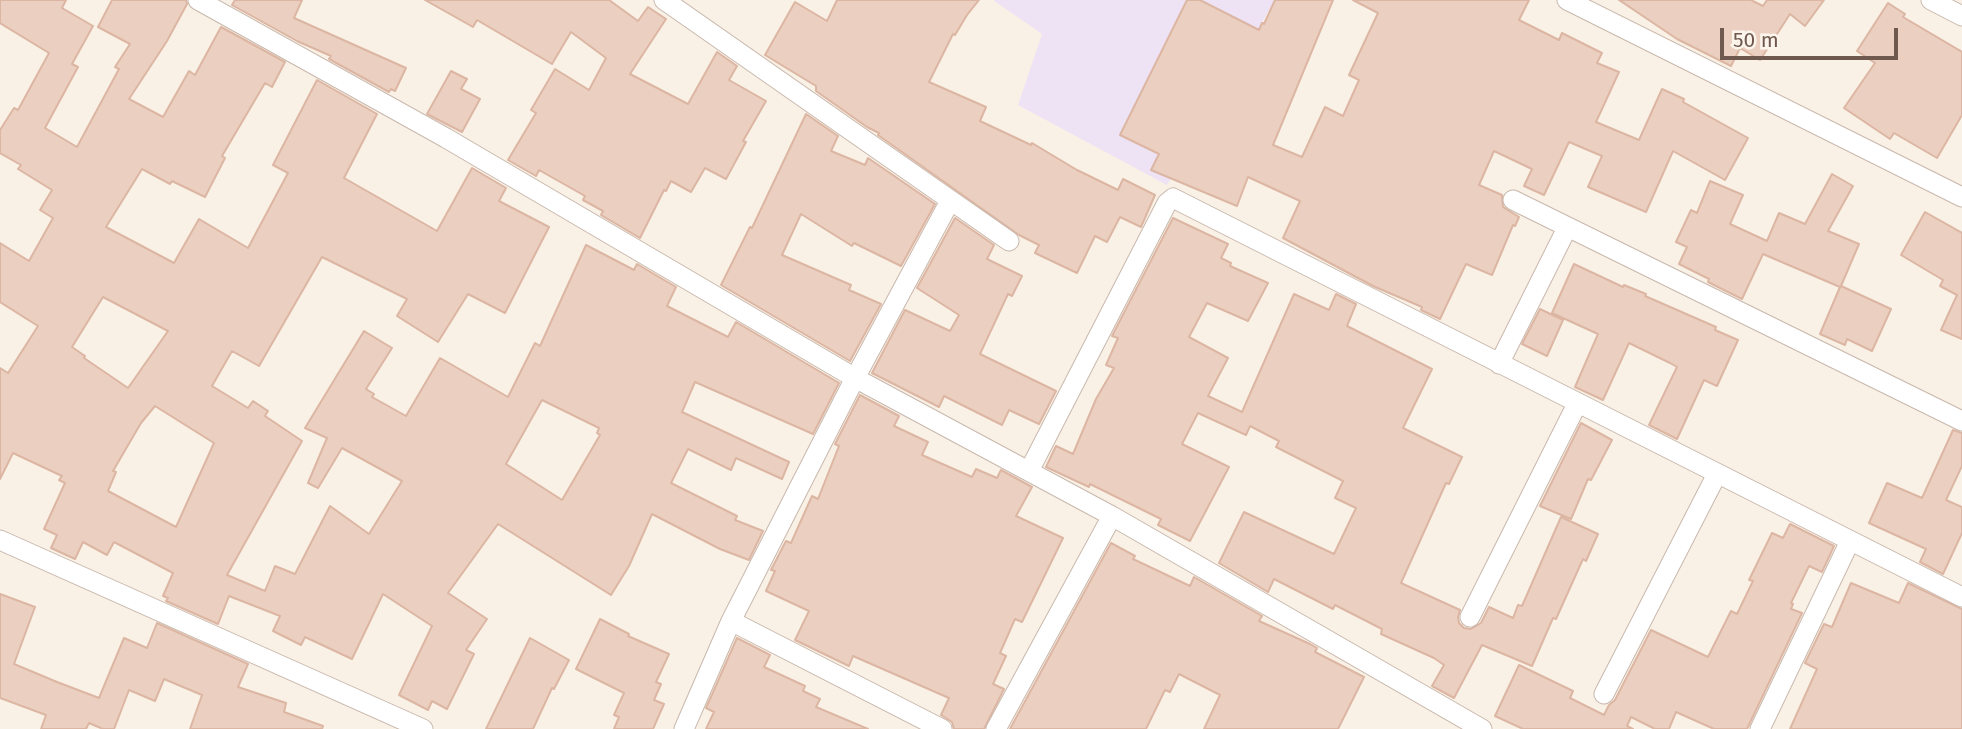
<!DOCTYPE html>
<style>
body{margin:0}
#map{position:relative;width:1962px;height:729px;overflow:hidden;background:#f9f1e6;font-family:"Fira Sans",sans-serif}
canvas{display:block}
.scale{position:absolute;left:1720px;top:28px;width:178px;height:32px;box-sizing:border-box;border:4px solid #6f584e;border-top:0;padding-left:9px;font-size:21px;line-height:24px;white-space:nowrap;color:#6f584e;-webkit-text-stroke:5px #fcf5eb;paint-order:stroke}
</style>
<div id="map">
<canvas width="1962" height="729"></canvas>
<div class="scale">50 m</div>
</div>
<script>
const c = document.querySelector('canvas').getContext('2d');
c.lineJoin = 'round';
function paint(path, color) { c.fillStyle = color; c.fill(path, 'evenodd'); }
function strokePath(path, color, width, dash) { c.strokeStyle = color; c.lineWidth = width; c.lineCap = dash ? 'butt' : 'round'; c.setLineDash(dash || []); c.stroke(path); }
paint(new Path2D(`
 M993 0H1275L1167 185 1018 105 1042 34Z`), '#eee2f5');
const building = new Path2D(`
 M0 0H66L62 8 93 26 72 64 78 67 45 128 77 147 119 69 115 67 130 44 98 27 112 0H186L187 4 167 41 129 99 163 117 189 71 195 75 221 27 285 62 272 87 265 83 222 156 225 158 205 197 172 181 170 184 142 169 106 227 174 263 199 219 248 248 288 173 273 165 317 80 377 114 344 178 437 231 472 168 506 188 499 201 549 227 505 313 468 294 438 342 397 316 407 299 322 257 259 366 232 351 212 386 248 408 253 401 268 411 265 416 302 441 227 575 265 591 275 566 295 574 330 506 369 534 402 481 342 448 318 488 308 483 327 438 305 428 364 331 392 348 366 389 374 394 372 397 406 416 440 358 508 397 535 343 540 346 586 245 634 270 637 264 676 287 667 306 728 337 736 322 839 383 813 434 695 382 682 412 789 462 782 479 736 458 731 470 688 449 671 483 737 516 735 520 763 531 749 560 720 549 652 514 629 566 611 595 498 524 448 593 487 619 466 650 474 654 447 709 432 701 428 710 399 695 432 626 383 594 352 659 305 637 301 645 273 631 280 616 229 596 218 624 166 601 168 598 163 596 173 573 114 542 107 555 83 542 75 559 51 548 57 535 44 529 65 483 59 480 62 476 13 453 0 479V368L8 373 38 326 0 302V243L29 261 53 218 40 210 52 190 18 169 21 165 0 153V130L14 108 18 110 49 53 0 23ZM103 297 168 331 128 388 84 358 85 356 72 347ZM542 400 599 428 597 433 600 435 562 500 506 464ZM155 406 214 443 176 527 108 491 116 472 113 471 141 423Z
 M235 0H302L294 18 406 68 395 91 391 89 389 92 329 59 331 56 297 41 232 5Z
 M425 0H609L638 21 648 7 666 19 630 74 688 104 717 52 737 66 729 80 766 101 743 141 746 142 726 179 705 168 691 192 671 181 666 191 664 190 640 238 601 215 603 211 583 200 585 196 539 170 536 176 508 160 536 113 531 110 555 69 589 90 606 58 571 32 552 64 477 20 473 27Z
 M837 0H979L967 15 955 35 953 34 929 82 986 107 980 121 1031 145 1032 143 1077 170 1118 190 1123 179 1155 195 1141 227 1120 217 1107 242 1095 236 1077 273 1035 253 1039 245 1019 235 878 135 879 133 867 127 816 91V86L765 55 795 2 827 21Z
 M1187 0H1200L1259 30 1262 23 1264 24 1275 0H1333L1273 145 1302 157 1325 107 1343 116 1359 80 1349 75 1378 13 1353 0H1529L1519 20 1559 40 1562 33 1602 53 1597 63 1619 72 1596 122 1639 140 1662 89 1684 99 1683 102 1748 138 1725 180 1673 151 1646 212 1588 187 1602 156 1569 142 1544 195 1524 186 1532 169 1494 151 1479 185 1502 195 1503 207 1519 217 1515 226 1513 225 1492 275 1466 264 1440 319 1421 310 1422 307 1373 286 1283 238 1300 201 1248 177 1237 206 1151 170 1159 154 1120 135Z
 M1619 0H1751L1763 6 1767 0H1824L1805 26 1790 14 1760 60 1740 48 1731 66 1677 39Z
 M1888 3 1905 14 1903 17 1962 52V115L1937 158 1894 133 1890 139 1844 108 1875 63 1857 51Z
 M451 71 467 79 461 89 480 99 462 132 427 114Z
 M806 114 838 136 831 151 865 165 868 158 935 204 901 266 854 243 852 246 801 214 782 255 851 285 849 290 881 304 850 361 721 285 750 227 752 228Z
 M1832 174 1853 186 1828 231 1859 244 1841 286 1891 309 1872 351 1847 339 1845 345 1820 334 1840 287 1763 254 1742 299 1708 282 1709 279 1679 264 1687 247 1676 242 1691 210 1697 213 1710 181 1743 195 1730 224 1767 241 1779 213 1805 224Z
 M1925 212 1962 233V339L1941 330 1957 295 1940 286 1943 280 1901 255Z
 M955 218 994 245 987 259 1022 276 1012 296 1008 294 980 354 1056 391 1039 424 1009 410 1002 425 944 396 939 407 872 373 905 310 950 331 959 315 917 288Z
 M1173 218 1228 244 1221 258 1231 263 1230 266 1268 283 1248 321 1207 303 1189 337 1228 358 1208 396 1242 412 1294 294 1329 310 1336 294 1356 304 1347 326 1432 369 1403 428 1462 457 1449 484 1446 483 1401 583 1460 610 1458 617 1459 623 1464 628 1471 629 1481 623 1489 607 1513 618 1518 605 1522 606 1561 517 1598 534 1586 561 1583 559 1556 619 1553 618 1532 666 1482 645 1454 698 1432 686 1444 665 1434 658 1381 634 1382 629 1335 605 1333 609 1274 579 1268 592 1219 563 1244 512 1334 554 1356 508 1335 498 1343 481 1276 447 1279 441 1250 426 1246 435 1198 413 1182 444 1229 467 1190 541 1158 525 1161 519 1090 484 1089 487 1046 467 1056 446 1073 454 1096 399 1114 368 1106 365 1118 338 1112 336Z
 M1574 264 1623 287 1624 285 1646 294 1645 296 1716 327 1715 330 1738 340 1717 386 1704 380 1677 439 1649 425 1677 367 1670 363 1629 343 1603 400 1575 387 1598 334 1552 313Z
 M1540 309 1563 320 1547 356 1522 344Z
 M860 395 899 416 894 426 928 442 922 455 972 477 976 469 997 478 1001 470 1032 487 1016 516 1063 538 1022 622 1015 619 1000 653 1006 656 993 684 1004 689 984 729H954L952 722 941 715 949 698 853 656 849 666 795 640 809 611 766 591 775 571 771 570 786 541 791 543 812 496 818 499 839 446 835 444Z
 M1581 423 1612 440 1591 480 1588 479 1571 519 1540 506Z
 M1953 430 1962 433V466L1946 500 1962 507V533L1943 574 1920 562 1926 549 1869 523 1887 483 1922 498Z
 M1790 524 1834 546 1822 572 1809 566 1791 603 1793 604 1791 609 1802 613 1747 729H1714L1676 712 1669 729H1655L1631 717 1627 726 1633 729H1523L1495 716 1519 665 1573 691 1570 698 1604 715 1609 705 1615 700 1651 630 1708 657 1731 611 1737 614 1753 581 1749 580 1772 533 1783 538Z
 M1111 543 1135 556 1133 559 1190 586 1194 577 1262 616 1259 621 1310 644 1317 648 1315 652 1364 677 1338 729H1204L1220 695 1179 674 1170 692 1165 690 1146 729H1010Z
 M1851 583 1899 603 1908 583 1962 609V729H1790L1817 669 1805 663 1824 624 1832 627Z
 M0 594 35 607 14 664 57 682 99 698 124 638 147 648 157 623 248 664 238 687 286 703 284 712 323 726 322 729H190L202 695 164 679 155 701 129 690 114 729H103L89 723 86 729H41L46 715 0 698Z
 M600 619 629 634 628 636 669 654 656 682 661 684 654 700 664 704 653 729H614L619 717 614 715 624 693 576 669Z
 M530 638 569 660 554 689 552 688 533 729H486Z
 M737 638 770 655 764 667 805 686 803 691 820 699 816 707 868 729H706L714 712 706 708Z`);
paint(building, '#ebd0c1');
strokePath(building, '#dcb6a3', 2);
const street = new Path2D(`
 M198 0 446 138 855 378 1112 516 1482 729
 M664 0 1009 241
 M1567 0 1962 197
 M1931 0 1962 16
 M1513 200 1962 421
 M1499 364 1567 228
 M1029 471 1167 203 1173 198 1962 597
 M0 540 423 729
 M1470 617 1577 404
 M731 621 942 729
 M1604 694 1717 474
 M684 729 731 621 855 378 950 201
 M996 729 1112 516
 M1760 729 1850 541`);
strokePath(street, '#c9b8ad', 21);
strokePath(street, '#fff', 19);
</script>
